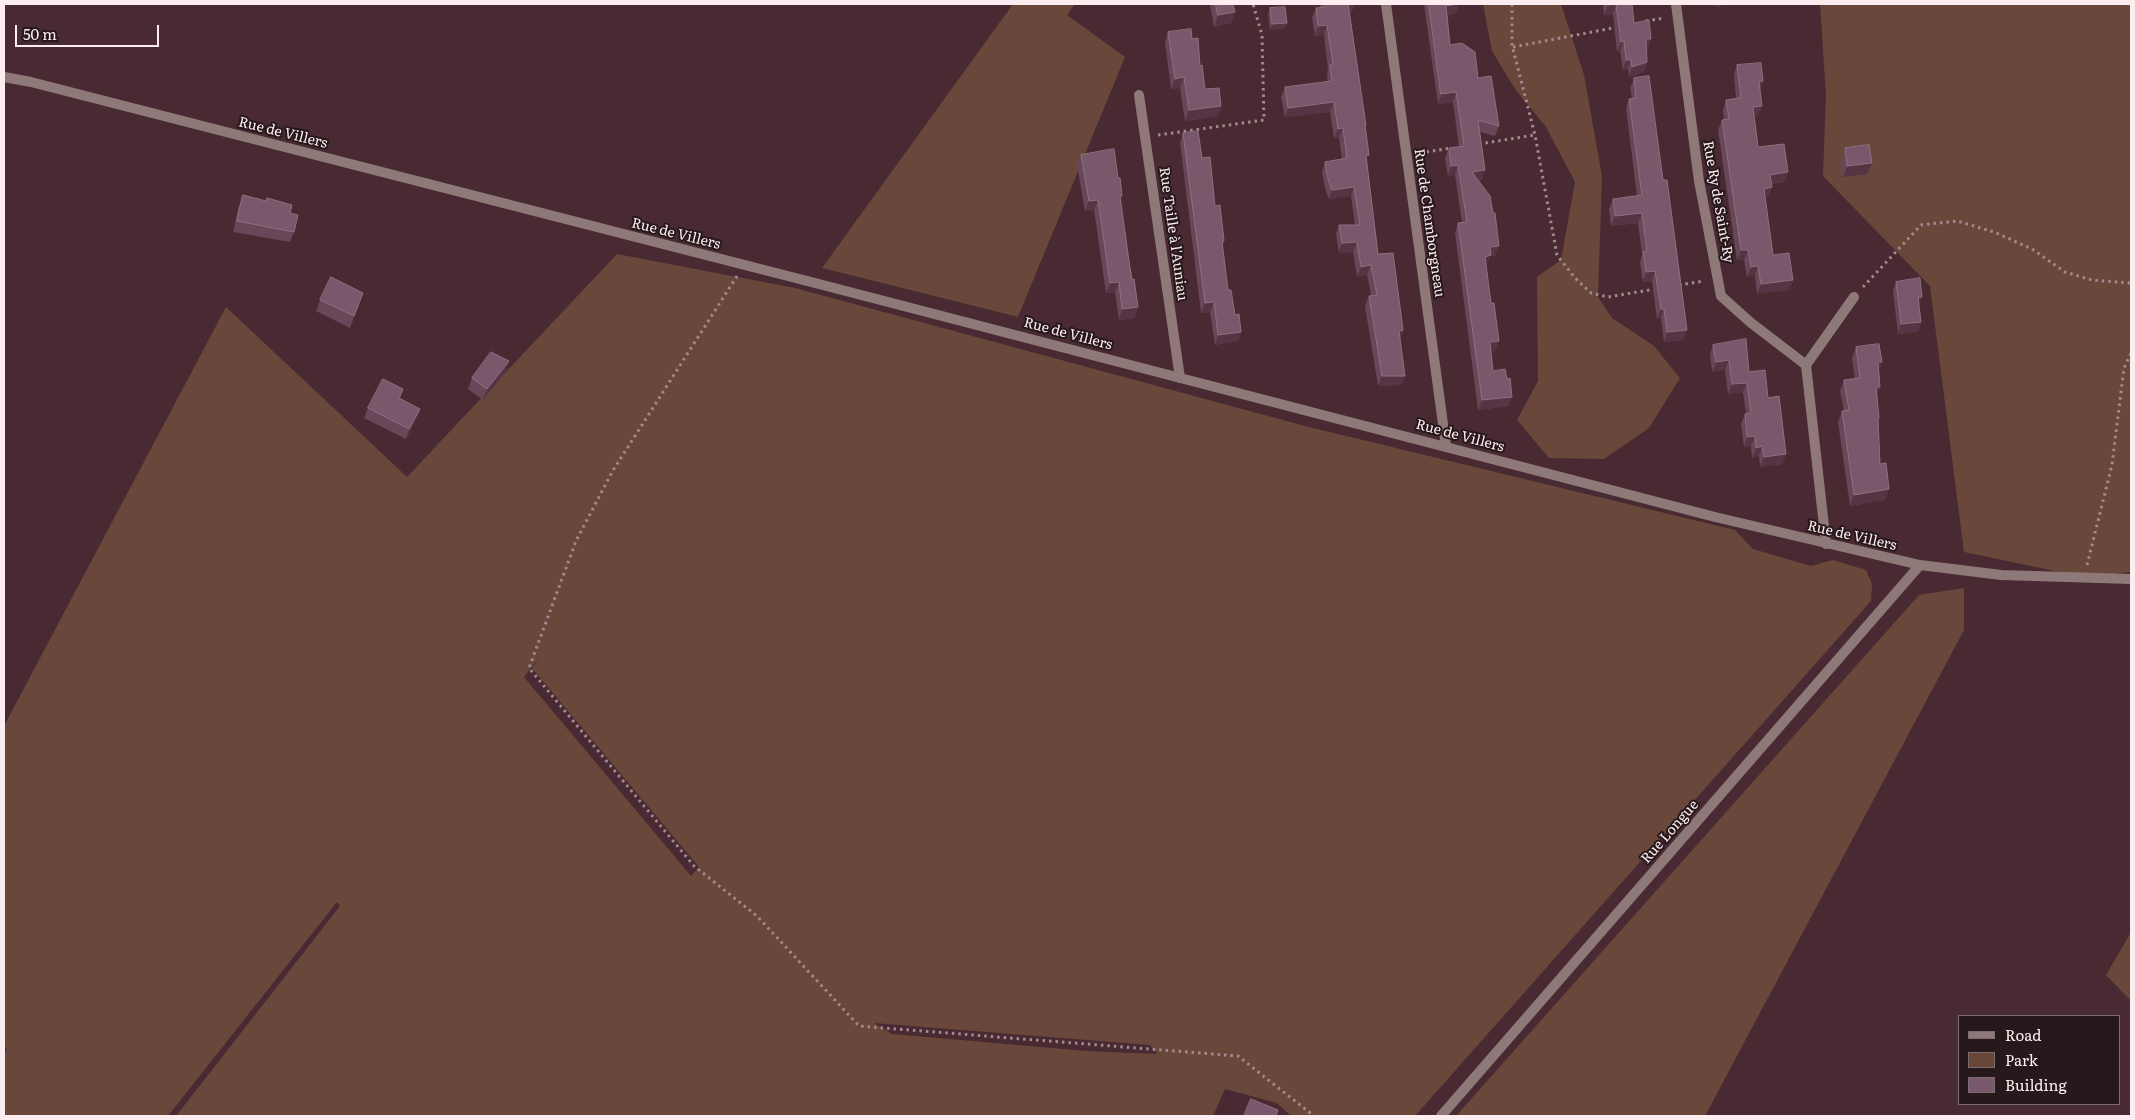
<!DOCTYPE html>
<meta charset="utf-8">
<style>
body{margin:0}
#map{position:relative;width:2135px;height:1120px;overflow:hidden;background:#492a32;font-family:Literata,serif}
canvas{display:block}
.frame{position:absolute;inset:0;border:5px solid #feedf0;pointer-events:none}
.legend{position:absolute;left:1958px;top:1015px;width:162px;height:90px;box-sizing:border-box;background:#26181b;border:1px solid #7c6d70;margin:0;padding:6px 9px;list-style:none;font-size:15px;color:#feedf0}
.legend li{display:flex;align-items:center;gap:10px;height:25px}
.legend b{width:25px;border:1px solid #7c6d70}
.scale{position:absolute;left:15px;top:25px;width:144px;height:22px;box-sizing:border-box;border:2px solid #feedf0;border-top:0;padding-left:6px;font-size:15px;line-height:18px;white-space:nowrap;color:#feedf0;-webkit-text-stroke:4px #26181b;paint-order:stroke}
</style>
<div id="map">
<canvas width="2135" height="1120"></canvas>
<div class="frame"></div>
<ul class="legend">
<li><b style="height:6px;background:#8e7978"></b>Road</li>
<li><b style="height:14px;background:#69483b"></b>Park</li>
<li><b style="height:14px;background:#78586a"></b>Building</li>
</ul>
<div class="scale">50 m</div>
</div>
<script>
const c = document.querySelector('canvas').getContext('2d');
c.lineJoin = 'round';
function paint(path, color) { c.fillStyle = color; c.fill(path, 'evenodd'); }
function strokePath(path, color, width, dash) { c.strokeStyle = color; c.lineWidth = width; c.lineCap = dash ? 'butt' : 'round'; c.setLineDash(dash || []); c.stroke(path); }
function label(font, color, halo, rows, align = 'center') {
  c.font = font + ' Literata,serif'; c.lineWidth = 4; c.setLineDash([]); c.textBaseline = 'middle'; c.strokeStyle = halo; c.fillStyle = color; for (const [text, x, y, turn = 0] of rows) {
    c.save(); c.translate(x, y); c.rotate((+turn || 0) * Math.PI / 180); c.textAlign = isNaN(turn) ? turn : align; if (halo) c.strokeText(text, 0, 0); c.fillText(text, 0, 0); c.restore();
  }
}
paint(new Path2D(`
 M1013 4H1075L1067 15 1125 57 1018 317 822 268Z
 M1483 4H1561L1584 75 1602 176 1598 297 1612 318 1654 346 1680 378 1649 428 1604 459 1549 458 1517 420 1538 381 1537 277 1561 260 1575 182 1546 127 1515 89 1492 51Z
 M1820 4H2131V572L2084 577 1964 552 1930 286 1823 176 1826 95Z
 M617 254 795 288 1305 426 1735 530 1753 549 1811 566 1833 560 1866 570 1872 584 1871 601 1415 1116H1291L1277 1103 1225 1089 1213 1116H176L340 906 337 902 168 1116H4V1053L7 1049 4 1046V726L226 307 407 477ZM541 655 532 668 699 867 691 876 524 677ZM874 1023 1150 1045 1157 1054 1086 1051 892 1034Z
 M1964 588V630L1705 1116H1456L1919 595Z
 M2131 932V1001L2106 975Z`), '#69483b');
strokePath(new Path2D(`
 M1512 4V45L1535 135 1557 255 1575 278 1591 293 1608 297 1655 289
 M1646 21 1665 18
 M1513 47 1618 27
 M1158 135 1264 120 1262 35 1253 4
 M1479 144 1535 135
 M1420 153 1451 148
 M737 276 612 472 576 541 529 668 694 866 757 916 859 1026 1238 1056 1314 1116
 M1679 285 1704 281
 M1863 287 1921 225 1957 221 1994 232 2032 249 2065 272 2092 280 2131 283
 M2087 565 2112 465 2124 368 2131 353`), '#a28a8f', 3, [2.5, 4]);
strokePath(new Path2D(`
 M1386 4 1446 446
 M1676 4 1699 181 1721 296 1750 322 1806 365
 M1139 95 1180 378
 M1826 544 1806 365 1854 297`), '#8e7978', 10);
strokePath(new Path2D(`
 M4 77 31 82 815 283 1715 517 1920 565 2001 575 2131 579
 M1441 1116 1920 565`), '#8e7978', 10);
paint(new Path2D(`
 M1210 4H1233L1235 12 1231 23 1214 27Z
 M1320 4H1355L1351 13H1350L1365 128 1367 161 1378 254 1403 330 1400 340 1405 376 1401 385 1378 386 1365 306 1369 296 1371 295 1367 275 1357 276 1353 252 1339 253 1336 234 1339 225H1355L1351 196 1329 199 1325 188 1322 172 1325 162 1342 159 1339 137 1334 138 1330 112 1285 117 1281 97 1285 87 1328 82 1327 75 1328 69 1324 35 1315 36 1312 18 1316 8H1320Z
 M1424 4H1459L1456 13 1447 15 1450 45 1478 78 1499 126 1495 136 1480 132 1482 180H1478L1493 213 1499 246 1495 256H1490L1486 265 1491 303 1499 341 1495 351H1491L1493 371 1509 406 1478 410 1455 233 1458 223 1462 222 1455 175 1448 176 1445 158 1449 148 1459 147 1453 102 1438 104Z
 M1603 4H1632L1634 23 1648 49H1646L1647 62 1644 72 1629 77 1628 69 1623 70 1620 51 1617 52 1613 14 1604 15Z
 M1270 8 1287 23 1285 28 1270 30 1268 14Z
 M1168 32 1192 39 1200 66 1205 89 1221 106 1218 116 1185 121 1180 88 1171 89 1165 42Z
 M1737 65 1763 81 1760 90 1758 116H1754L1758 147 1788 172 1784 182 1771 184 1772 187 1768 197 1765 198 1773 255 1793 280 1789 290 1757 294 1755 275 1747 277 1744 260H1737L1718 130 1722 120H1724L1723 110 1726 100 1736 98 1734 75Z
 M1634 78 1663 180 1687 330 1683 340 1664 342 1661 318 1657 319 1652 281 1643 282 1640 262 1642 254 1638 223 1611 226 1609 209 1613 199 1637 196 1626 108 1629 99 1632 98 1630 88Z
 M1183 133 1202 158 1215 206 1224 241 1222 246 1228 290 1235 315 1241 332 1238 341 1215 345 1210 312 1201 313 1180 142Z
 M1845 148 1872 163 1867 174 1843 177 1841 159Z
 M1081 155 1120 199 1129 261 1138 307 1134 318 1119 320 1115 292 1106 293 1094 210 1085 211 1077 165Z
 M243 195 266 201 290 213 294 232 290 242 233 232 239 206Z
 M1896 282 1922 297 1919 306 1921 322 1918 332 1898 334 1893 291Z
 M363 293 350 328 316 311 320 300Z
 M1713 345 1749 372 1768 398 1786 454 1782 464 1760 467 1759 456 1752 458 1751 446 1744 447 1741 424 1745 414H1746L1743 392 1728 394 1725 370 1712 372 1710 354Z
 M1856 347 1882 362 1878 370 1880 387 1877 397 1879 418 1878 422 1880 464 1889 489 1885 500 1850 506 1838 422 1842 411H1844L1840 391 1844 380 1855 379 1852 358Z
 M509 361 505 373 483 400 468 389 472 378Z
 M403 389 400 399 420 409 416 419 406 439 364 418 368 408Z`), '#684759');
paint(new Path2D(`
 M1348 4H1355L1351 13 1345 14Z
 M1459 4 1456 13 1442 15 1446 6Z
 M1616 4 1613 14 1604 15 1608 5Z
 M1716 4H1735L1715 7Z
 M1235 12 1231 23 1214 27 1218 15Z
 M1287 23 1285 28 1270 30 1272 24Z
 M1327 25 1324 35 1315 36 1318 26Z
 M1646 39H1651L1648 49H1642Z
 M1624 41 1620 51 1617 52 1621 42Z
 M1626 60H1631L1628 69 1623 70Z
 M1647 62 1644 72 1629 77 1632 67Z
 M1184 77 1180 88 1171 89 1175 79Z
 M1763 81 1759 91V82Z
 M1456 92 1453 102 1438 104 1441 94Z
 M1334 102 1330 112 1285 117 1288 108Z
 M1221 106 1218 116 1185 121 1189 110Z
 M1762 106 1758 116 1749 117 1753 107Z
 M1343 128 1339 137 1334 138 1338 129Z
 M1872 163 1867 174 1843 177 1847 166Z
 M1458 165 1455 175 1448 176 1451 166Z
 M1485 170 1482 180 1468 182 1472 172Z
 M1788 172 1784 182 1766 184 1770 175Z
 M1354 187 1351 196 1329 199 1332 190Z
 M1772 187 1768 197 1760 199 1764 189Z
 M1098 200 1094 210 1085 211 1089 201Z
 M1642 213 1638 223 1611 226 1615 216Z
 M1357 242 1353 252 1339 253 1342 243Z
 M1499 246 1495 256H1490L1487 265 1482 267 1490 247Z
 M1741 250H1748L1744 260H1737Z
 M1371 265 1367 275 1357 276 1361 267Z
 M1758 266 1755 275 1747 277 1751 267Z
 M1655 271 1652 281 1643 282 1646 272Z
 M1793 280 1789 290 1757 294 1761 284Z
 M1119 282 1115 292 1106 293 1110 283Z
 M1918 297H1922L1919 306Z
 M1214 302 1210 312 1201 313 1205 303Z
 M1138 307 1134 318 1119 320 1122 309Z
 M1661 309H1664L1661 318 1657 319Z
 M1921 322 1918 332 1898 334 1901 324Z
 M1403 330 1400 340 1399 331Z
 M1687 330 1683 340 1664 342 1667 332Z
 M1241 332 1238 341 1215 345 1218 335Z
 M1499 341 1495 351 1486 352 1490 342Z
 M1729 360 1725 370 1712 372 1716 362Z
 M509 361 505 373 483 400 487 389Z
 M1878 362H1882L1878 373Z
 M1382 376H1405L1401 385 1378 386Z
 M1747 383 1743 392 1728 394 1732 384Z
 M1876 387H1880L1877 398Z
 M1512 397 1509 406 1478 410 1482 400Z
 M420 409 416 419 406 439 409 429Z
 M1755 436 1751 446 1744 447 1747 437Z
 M1762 446 1759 456 1752 458 1756 448Z
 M1786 454 1782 464 1760 467 1764 457Z
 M1889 489 1885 500 1850 506 1854 495Z`), '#553443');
const building = new Path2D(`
 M1216 4H1233L1235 12 1218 15Z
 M1325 4H1351H1348L1366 125H1365L1369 155 1366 156 1378 254 1393 253 1403 330 1399 331 1405 376H1382L1369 296 1377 295 1371 265 1361 267 1357 242 1342 243 1339 225H1360L1354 187 1332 190 1328 179 1325 162 1347 158 1343 128 1338 129 1334 102 1288 108 1285 87 1332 81 1330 65 1333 64 1327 25 1318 26 1316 8 1325 7Z
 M1429 4H1457L1446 6 1450 45 1462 43 1475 52 1478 78 1491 76 1499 126 1478 120 1485 170 1472 172 1490 196 1493 213H1495L1499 246 1490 247 1491 255 1485 257 1491 303H1494L1499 341 1490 342 1493 371 1505 369 1507 379 1510 378 1512 397 1482 400 1458 223 1467 222 1458 165 1451 166 1449 148 1464 146 1456 92 1441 94Z
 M1608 4H1632L1634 23 1649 20 1651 39H1646L1647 62 1632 67 1631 60H1626L1624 41 1621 42 1616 4 1608 5Z
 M1285 7 1287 23 1272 24 1270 8Z
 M1191 29 1192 39 1198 38 1200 66 1202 65 1205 89 1219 88 1221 106 1189 110 1184 77 1175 79 1168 32Z
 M1761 63 1763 81 1759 82 1762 106 1753 107 1758 147 1784 144 1788 172 1770 175 1772 187 1764 189 1773 255 1789 253 1793 280 1761 284 1758 266 1751 267 1748 250H1741L1722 120 1729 119 1726 100 1741 98 1737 65Z
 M1649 76 1663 180H1667L1687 330 1667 332 1664 309H1661L1655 271 1646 272 1643 252 1647 251 1642 213 1615 216 1613 199 1642 195 1629 99 1636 98 1634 78Z
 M1198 131 1202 158 1210 157 1215 206 1220 205 1224 241H1222L1228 290H1231L1235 315 1239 314 1241 332 1218 335 1214 302 1205 303 1183 133Z
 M1869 145 1872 163 1847 166 1845 148Z
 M1114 149 1118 178H1120L1122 196H1120L1129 261 1132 280 1134 279 1138 307 1122 309 1119 282 1110 283 1098 200 1089 201 1081 155Z
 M243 195 266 201 267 198 292 205 290 213 298 215 294 232 237 221Z
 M331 277 363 293 354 316 320 300Z
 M1920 278 1922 297H1918L1921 322 1901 324 1896 282Z
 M1746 339 1749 372 1765 370 1768 398 1779 396 1786 454 1764 457 1762 446 1756 448 1755 436 1747 437 1745 414 1751 413 1747 383 1732 384 1729 360 1716 362 1713 345Z
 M1879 344 1882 362H1878L1880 387H1876L1879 418 1878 419 1880 464 1886 463 1889 489 1854 495 1842 411 1849 410 1844 380 1860 378 1856 347Z
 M491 352 509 361 487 389 472 378Z
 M383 379 403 389 399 398 420 409 409 429 368 408Z
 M1251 1099 1278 1110 1276 1116H1244Z`);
paint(building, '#78586a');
strokePath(building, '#8d707f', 1);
label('14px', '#feedf0', '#26181b', [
 ["Rue de Villers",283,133,14],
 ["Rue Ry de Saint-Ry",1718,202,80],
 ["Rue de Chamborgneau",1429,223,82],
 ["Rue de Villers",676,234,14],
 ["Rue Taille à l'Auniau",1173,234,82],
 ["Rue de Villers",1068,334,15],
 ["Rue de Villers",1460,436,15],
 ["Rue de Villers",1852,536,13],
 ["Rue Longue",1670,832,-49]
]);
</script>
